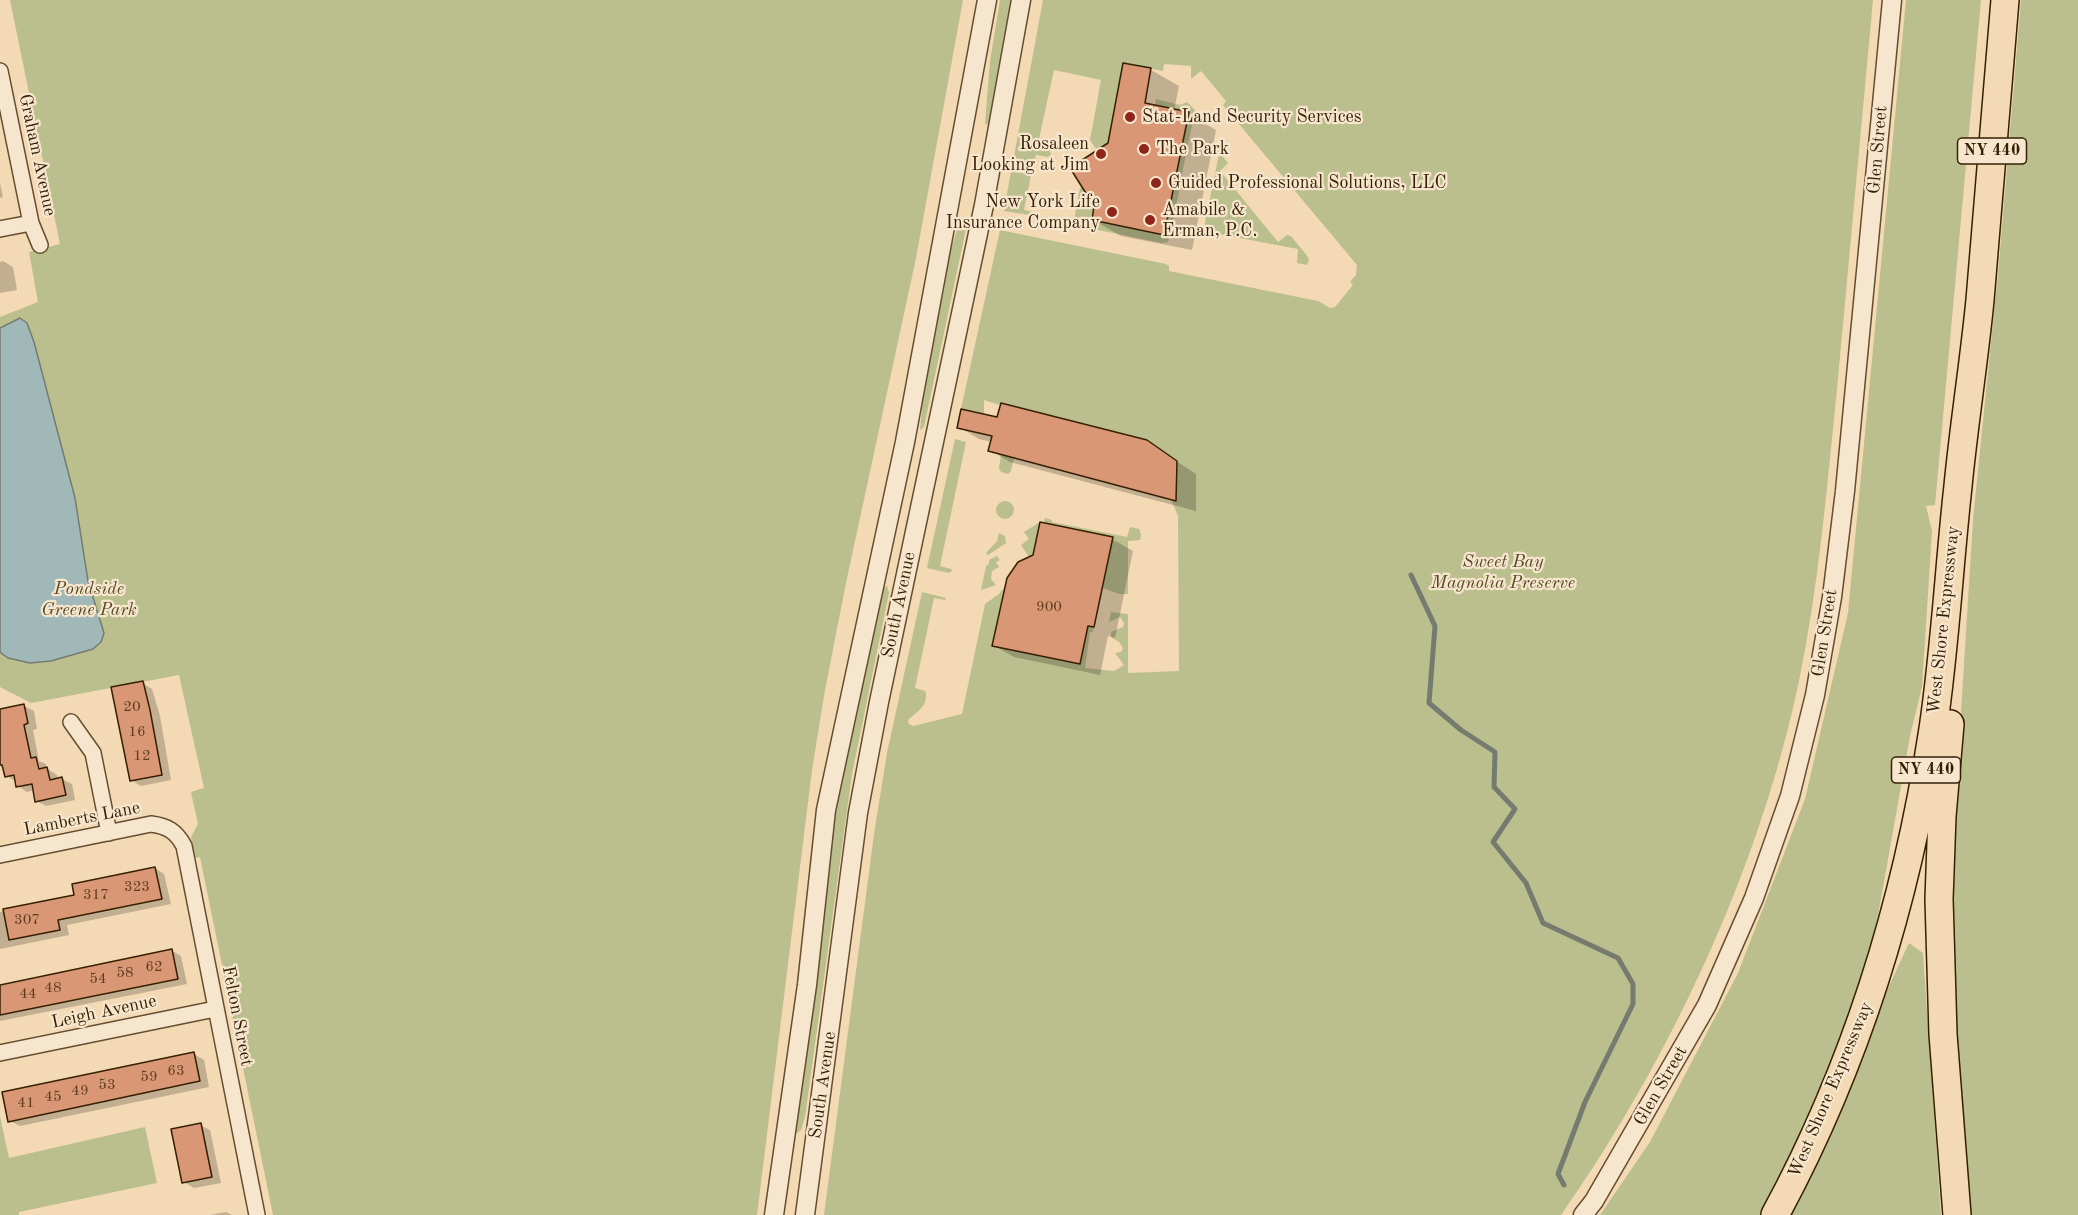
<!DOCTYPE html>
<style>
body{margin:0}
canvas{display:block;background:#f3d9b4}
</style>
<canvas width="2078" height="1215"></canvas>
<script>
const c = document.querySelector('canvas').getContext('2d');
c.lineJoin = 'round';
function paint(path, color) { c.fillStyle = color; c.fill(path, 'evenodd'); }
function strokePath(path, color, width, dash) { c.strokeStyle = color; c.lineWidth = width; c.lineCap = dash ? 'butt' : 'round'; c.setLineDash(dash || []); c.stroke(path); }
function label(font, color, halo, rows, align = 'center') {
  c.font = font + ' "Old Standard TT",serif'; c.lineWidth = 4.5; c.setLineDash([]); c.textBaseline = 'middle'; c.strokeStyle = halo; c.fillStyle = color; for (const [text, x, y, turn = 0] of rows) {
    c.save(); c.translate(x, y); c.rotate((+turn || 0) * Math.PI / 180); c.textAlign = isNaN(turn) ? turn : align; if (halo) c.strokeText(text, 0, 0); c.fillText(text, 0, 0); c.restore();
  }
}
paint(new Path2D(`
 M10 0H963L916 258 846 583 825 690 812 770 757 1215H273L200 857 195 858 191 837 198 824 191 792 204 788 179 675 31 703 0 687V317L38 302 29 252 60 244Z
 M1000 0H1011L989 125 985 124 990 61Z
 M1043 0H1873C1861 130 1849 259 1837 389 1827 487 1819 584 1799 681 1760 867 1670 1060 1561 1215H824L874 834 887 753 922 592 946 598 945 600 934 598 915 688 925 691C930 704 917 712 908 720L909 724 913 726 962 714 985 604 999 594 1004 588 992 646 1088 626 1094 627 1093 632H1090L1085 668 1114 671 1124 665 1115 653 1121 652 1123 648 1119 642 1111 637V632L1123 627 1124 623 1120 617 1109 622 1111 612 1128 614V673L1179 671 1178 516 1146 440 1001 403 1000 405 984 400V414L961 409 1000 230 1166 264 1169 266V271L1318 301 1330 308 1335 307 1353 285 1350 282 1356 275 1357 265 1223 105 1226 101 1201 71 1191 79V66L1164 64 1163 71 1123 63 1108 143 1097 150 1090 140 1101 80 1054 70 1037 148 1050 151 1051 155 1048 157 1036 155 1032 171 1012 167Z
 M1906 0H1981L1935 505 1926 506 1932 531 1922 687 1910 736 1870 960 1814 1111 1760 1215H1600L1650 1142 1738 973 1805 799 1848 613Z
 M2021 0H2078V1215H1964L1949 904 1973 520 1999 263Z
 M1156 99 1180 105 1187 102 1195 110 1182 174 1177 173 1189 112 1155 105Z
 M1210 141 1228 163 1220 171 1278 242 1287 235 1291 236 1308 257 1309 260 1307 265 1297 263 1298 249 1208 232V228L1204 227 1219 154 1207 151Z
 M1011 171 1031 175 1024 210 1036 213V216L1004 211Z
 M1101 175 1092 220 1164 235 1175 183 1181 184 1168 242 1162 243 1059 222 1060 218 1074 220 1080 188Z
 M958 227 966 229 924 427 920 430 924 387 947 261Z
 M955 439 966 442 940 566 951 569 952 571 949 573 927 568Z
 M1001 455 1014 458 1011 471 1008 474 1001 472 999 468Z
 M996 510a9 9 0 1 1 18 0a9 9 0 1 1-18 0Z
 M1045 518 1052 520V522L1127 537 1130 527 1139 529 1141 534 1140 540 1128 541V594H1119L1103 588 1113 537 1044 523Z
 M1040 522 1033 557H1029L1021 545 1029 539 1024 532Z
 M999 533 1005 536 1006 543 988 555 986 553 997 541Z
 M997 556 1000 560 996 562 999 567 992 571 991 579 996 585 981 590 986 566 989 564V560Z
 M887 586 889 593 852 774 805 1117 801 1130 796 1134 793 1129 842 769 882 588Z
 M1909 943 1923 953 1941 1215H1789L1819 1156 1883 999Z
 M0 1116 9 1158 145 1127 157 1183 19 1212V1215H0Z`), '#bbbf8d');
const water = new Path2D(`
 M20 318 27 323 34 342 75 498 88 581 104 633 101 642 93 649 51 661 30 663 8 658 0 652V328Z`);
paint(water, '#a0b8b8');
strokePath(water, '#767b70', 1.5);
paint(new Path2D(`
 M1124 65 1151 70 1179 86 1174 111 1188 114 1216 130 1192 250 1121 236 1093 220Z
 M0 183 3 197 0 198Z
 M3 261 13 267 17 290 0 293V262Z
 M998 419 1146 441 1196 474V511L1010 462 990 450 992 442 979 439 959 427Z
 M1112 539 1133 551 1115 638 1108 636 1100 675 1014 657 993 645Z
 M142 683 152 689 160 716 171 780 141 786 131 780Z
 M24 706 34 711 37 729 33 730 39 761 46 764V768L57 775 58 780 62 779 72 784 75 800 46 806 37 801 34 790 27 792 18 786 17 782 7 776 5 768 0 765V711ZM35 760H38L42 776Z
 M155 868 164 874 171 904 67 925 69 935 0 949V912L76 896Z
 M171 950 181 956 187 984 0 1021V985Z
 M194 1054 204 1060 209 1087 20 1126 10 1121Z
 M200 1125 210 1130 221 1183 194 1188 184 1182Z
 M226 1212 232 1215H210Z`), '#0003');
strokePath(new Path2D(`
 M1411 575 1435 626 1429 703 1461 730 1495 752 1494 787 1515 809 1493 842 1526 883 1543 923 1618 958 1633 984V1004L1585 1102 1558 1174 1564 1185`), '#767b70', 5);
const building = new Path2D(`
 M1123 63 1151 68 1145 103 1189 112 1164 235 1092 220 1094 206 1070 168 1108 143Z
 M1001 403 1147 440 1177 461 1176 501 988 451 992 436 957 428 961 409 997 417Z
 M1040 522 1113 537 1094 627 1088 626 1080 664 992 646 1007 578 1018 562 1033 555Z
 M143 681 150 710 162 775 130 781 111 687Z
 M24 704 28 723 24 725 31 758 36 757 39 769 47 767 50 780 62 777 66 795 35 802 32 784 16 787 14 775 5 777 2 765H0V709Z
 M155 867 162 899 58 920 60 930 9 940 3 909 74 895 72 884Z
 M172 949 178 979 0 1015V985Z
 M194 1052 200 1081 8 1122 2 1092Z
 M201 1123 212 1177 182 1183 171 1129Z`);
paint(building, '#da9775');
strokePath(building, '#362003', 1.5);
const minor = new Path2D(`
 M0 71 31 223 40 245
 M0 229 31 223
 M71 722 93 753 109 833
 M0 855 151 824C167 826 176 831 184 846L257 1215
 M0 1053 215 1009`);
const tertiary = new Path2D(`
 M774 1215 807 985 826 810 905 442 987 0
 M805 1215 858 813 879 702 984 205 1021 0
 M1583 1215 1594 1201 1707 1005 1754 898 1790 796 1815 695 1832 597 1845 491 1892 0`);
const motorway = new Path2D(`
 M1950 724 1942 816 1939 899 1943 1034 1957 1215
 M1775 1215C1858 1062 1907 900 1933 729 1945 649 1949 567 1958 486 1964 424 1974 362 1980 300 1989 200 1996 100 2005 0`);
strokePath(minor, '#654e2f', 18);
strokePath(tertiary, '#654e2f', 21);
strokePath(motorway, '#362003', 30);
strokePath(minor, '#f7e6ce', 15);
strokePath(tertiary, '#f7e6ce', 18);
strokePath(motorway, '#f3d9b4', 27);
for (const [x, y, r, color] of [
 [1130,117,6,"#8f2418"],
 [1144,149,6,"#8f2418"],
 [1101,154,6,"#8f2418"],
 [1156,183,6,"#8f2418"],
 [1112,212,6,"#8f2418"],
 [1150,220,6,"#8f2418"]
]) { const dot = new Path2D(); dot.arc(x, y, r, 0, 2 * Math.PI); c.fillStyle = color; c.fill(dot); strokePath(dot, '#f7e6ce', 2); }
label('15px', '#5f3e20', null, [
 ["900",1049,607],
 ["20",132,707],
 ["16",137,732],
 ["12",142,756],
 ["323",137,887],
 ["317",96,895],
 ["307",27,920],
 ["62",154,967],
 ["58",125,973],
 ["54",98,979],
 ["48",53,988],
 ["44",28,994],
 ["63",176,1071],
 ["59",149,1077],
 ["53",107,1085],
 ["49",80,1091],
 ["45",53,1097],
 ["41",26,1103]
]);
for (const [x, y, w] of [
 [1992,151,69],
 [1926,770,69]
]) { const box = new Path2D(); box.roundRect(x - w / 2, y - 13, w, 26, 4.5); c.fillStyle = '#f7e6ce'; c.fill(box); strokePath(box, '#362003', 1.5); }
label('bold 16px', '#362003', null, [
 ["NY 440",1992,151],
 ["NY 440",1926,770]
]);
label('18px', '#362003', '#f7e6ce', [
 ["Stat-Land Security Services",1142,117],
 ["Rosaleen",1089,144,"right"],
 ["Looking at Jim",1089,165,"right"],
 ["The Park",1156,149],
 ["Guided Professional Solutions, LLC",1168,183],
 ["New York Life",1100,202,"right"],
 ["Insurance Company",1100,223,"right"],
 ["Amabile &",1162,210],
 ["Erman, P.C.",1162,231]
], 'left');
label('18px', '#362003', '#f7e6ce', [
 ["Glen Street",1878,150,-85],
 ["Graham Avenue",37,155,78],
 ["South Avenue",899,605,-78],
 ["West Shore Expressway",1944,620,-84],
 ["Glen Street",1825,633,-81],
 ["Lamberts Lane",82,819,-11],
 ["Leigh Avenue",104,1012,-12],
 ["Felton Street",237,1016,79],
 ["South Avenue",823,1085,-82],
 ["Glen Street",1661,1086,-60],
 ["West Shore Expressway",1831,1090,-67]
]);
label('italic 18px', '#574826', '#f7e6ce', [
 ["Sweet Bay",1503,562],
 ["Magnolia Preserve",1503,583],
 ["Pondside",89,589],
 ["Greene Park",89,610]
]);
</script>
